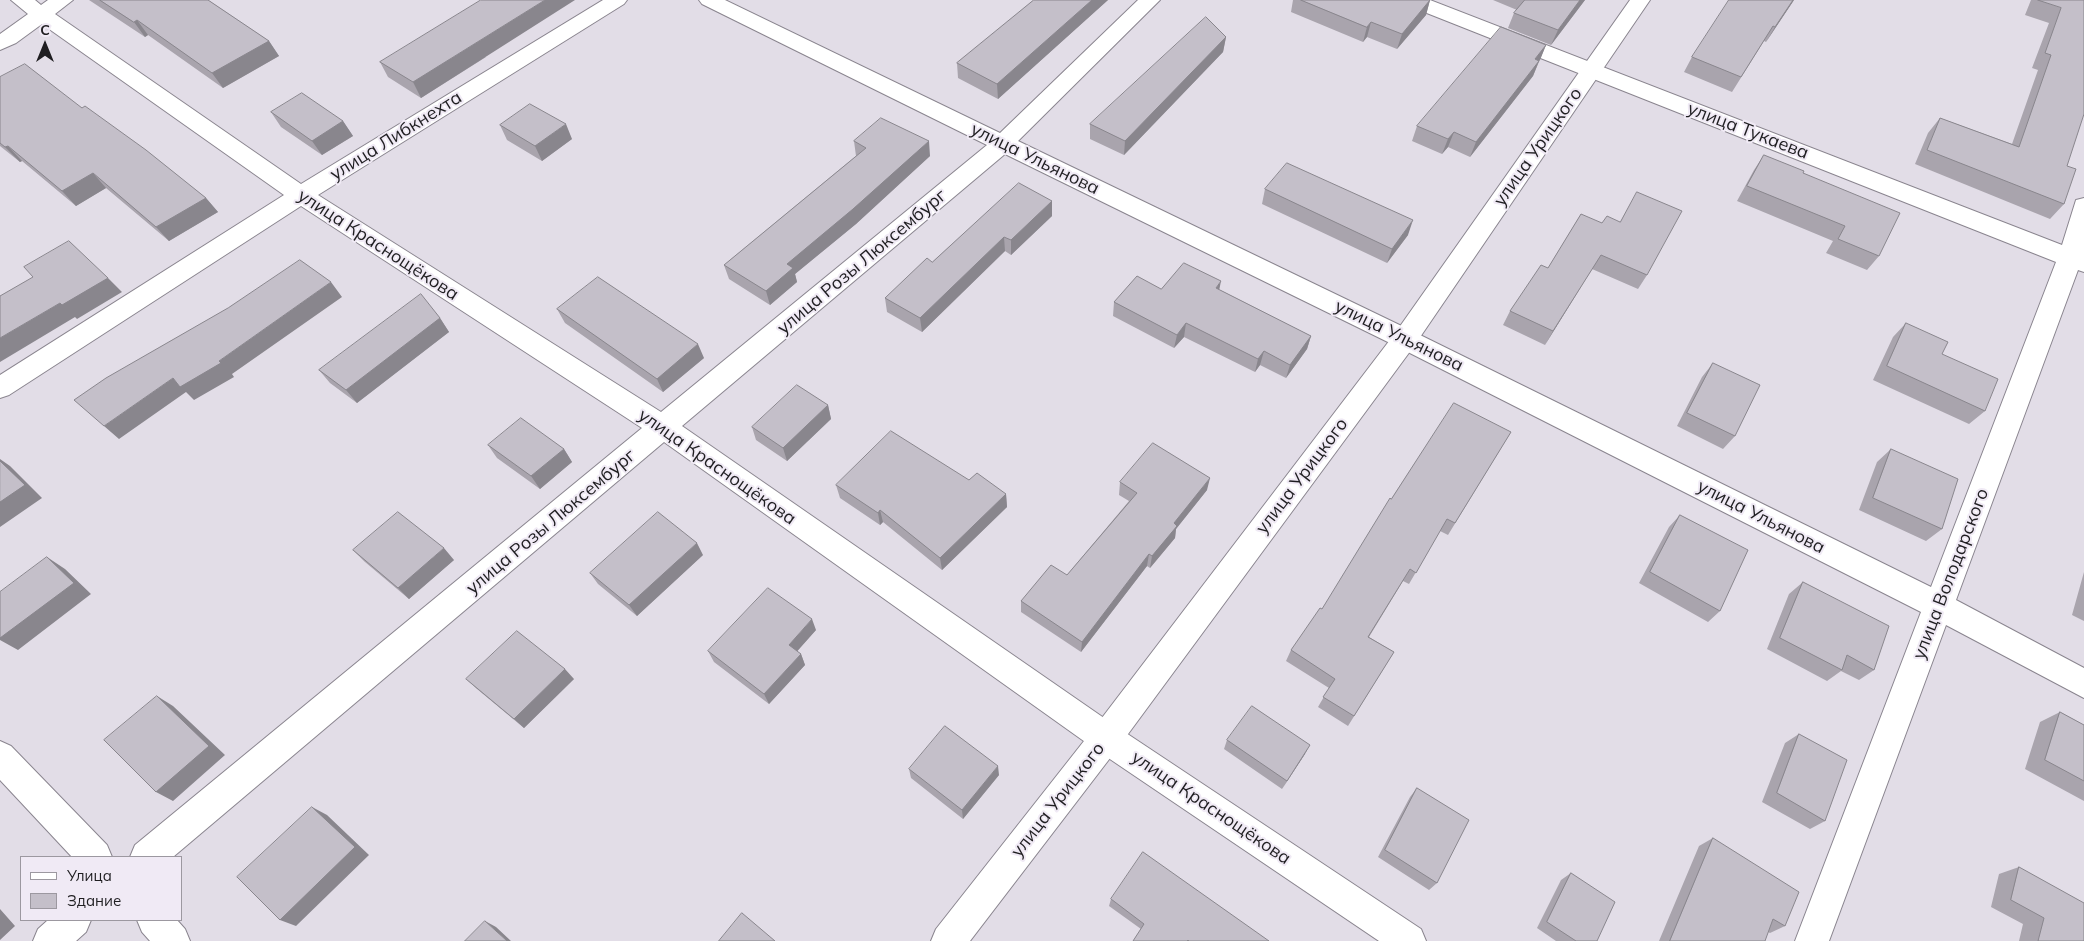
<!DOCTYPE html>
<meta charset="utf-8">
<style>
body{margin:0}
#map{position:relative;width:2084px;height:941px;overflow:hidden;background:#e2dde7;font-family:Mulish,sans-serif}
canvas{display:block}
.legend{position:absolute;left:20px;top:856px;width:162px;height:65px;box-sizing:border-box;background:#f0eaf5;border:1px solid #9c98a0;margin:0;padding:6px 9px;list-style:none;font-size:15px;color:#1f1e21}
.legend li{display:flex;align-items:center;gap:10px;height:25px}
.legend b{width:25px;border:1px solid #9c98a0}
.north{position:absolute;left:20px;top:20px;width:50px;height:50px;-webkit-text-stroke:4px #f0eaf5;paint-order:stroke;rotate:0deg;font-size:14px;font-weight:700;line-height:20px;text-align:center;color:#1f1e21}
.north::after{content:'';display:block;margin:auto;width:18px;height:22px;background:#1f1e21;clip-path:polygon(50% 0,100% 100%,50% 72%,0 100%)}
</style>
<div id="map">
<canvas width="2084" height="941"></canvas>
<ul class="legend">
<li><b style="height:6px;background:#fff"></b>Улица</li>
<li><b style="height:14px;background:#c4bfc9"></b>Здание</li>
</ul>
<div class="north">С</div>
</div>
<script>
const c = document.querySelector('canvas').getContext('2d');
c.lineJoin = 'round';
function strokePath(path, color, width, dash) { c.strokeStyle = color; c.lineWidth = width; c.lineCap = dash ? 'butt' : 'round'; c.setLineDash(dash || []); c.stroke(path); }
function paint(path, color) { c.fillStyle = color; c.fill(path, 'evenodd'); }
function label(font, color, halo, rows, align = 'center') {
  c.font = font + ' Mulish,sans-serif'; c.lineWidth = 4; c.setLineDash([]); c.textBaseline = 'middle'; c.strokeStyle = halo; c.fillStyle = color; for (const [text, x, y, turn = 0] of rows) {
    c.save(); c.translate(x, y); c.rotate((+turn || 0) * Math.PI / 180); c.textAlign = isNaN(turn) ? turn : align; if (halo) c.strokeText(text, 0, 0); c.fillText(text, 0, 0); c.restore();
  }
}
const street = new Path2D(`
 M11 0H35L41 5 48 0H73L55 14 301 184 603 0H627L624 4 318 195 661 412 987 145 702 4 699 0H725L1000 133 1138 0H1160L1018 141 1414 332 1931 587 2056 262 1404 4 1401 0H1430L2062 245 2076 200 2084 198V272L2078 270 1956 600 2084 668V698L1946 625 1829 941H1795L1921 612 1396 346 1005 154 682 426 1117 727 1421 929 1426 941H1379L1095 749 664 442 173 857H130L135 845 642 428 301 206 9 395 0 398V375L284 195 42 24 16 43 0 50V34L28 14Z
 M0 741 11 746 107 845 112 857H72L0 780Z
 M48 920H91L86 932 76 941H33L38 929Z
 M137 920H177L185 929 190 941H150L142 932Z`);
const secondary = new Path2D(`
 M1630 0H1650L1414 346 1117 749 970 941H931L936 929 1095 727 1396 332Z`);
strokePath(street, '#8a858f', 2);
strokePath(secondary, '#8a858f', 2);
paint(street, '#fff');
paint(secondary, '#fff');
paint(new Path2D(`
 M89 0H208L269 41 279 56 223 88 148 35 145 37Z
 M1034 0H1108L998 99 958 78 957 63Z
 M1293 0H1430L1426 15 1397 49 1367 37 1363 42 1291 12Z
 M1493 0H1585L1551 45 1508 28 1514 13 1517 10Z
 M1794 0 1766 42 1764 41 1732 92 1684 72 1692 57Z
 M2031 0H2084L2067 166 2064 204 2050 219 1915 164 1928 133 1940 118 2012 144 2038 70 2032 68 2049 23 2025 15Z
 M1226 37 1223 52 1124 155 1090 139V124Z
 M1546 45 1533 76 1470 157 1448 147 1442 154 1412 141 1417 126Z
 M486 57 421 98 388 77 380 62Z
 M0 77 82 108 206 198 218 212 169 241 106 188 76 206 22 161 20 162 0 146Z
 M271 112 343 121 353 136 322 155 281 127Z
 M500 125 572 139 542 161 507 140Z
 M854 141 930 156 856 224 795 274 797 282 770 305 729 279 724 265 856 156Z
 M1764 155 1803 173 1879 256 1867 270 1826 253 1833 241 1737 201 1754 170Z
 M1265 189 1408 235 1387 263 1262 204Z
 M1052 201V216L1011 255 1005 251 922 332 887 312 885 298 932 262Z
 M1581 214 1647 275 1638 289 1592 269 1545 345 1503 325 1510 311 1548 268Z
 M1161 289 1220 290 1311 336 1307 349 1286 378 1260 365 1255 372 1184 337 1174 348 1113 316 1114 302Z
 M557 309 704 358 663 392 565 323Z
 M440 318 449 332 357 403 330 383 319 370Z
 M1906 323 1985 411 1969 424 1873 380 1893 337Z
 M1713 363 1735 436 1723 449 1677 426 1702 377Z
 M828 405 831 419 787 461 756 440 752 427Z
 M1511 432 1448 535 1440 531 1409 584 1403 581 1369 637 1394 652 1348 726 1318 707 1329 688 1286 661 1291 650 1322 609Z
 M488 445 564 449 572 462 540 489 497 458Z
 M1891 449 1942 529 1926 541 1859 510 1877 462Z
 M969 480 1006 494 1007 507 942 570 883 522 880 525 840 498 836 485Z
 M1120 482 1207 490 1176 529 1175 538 1150 568 1147 566 1081 652 1021 612V601L1067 575 1129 501 1119 495Z
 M1680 515 1720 611 1708 622 1639 583 1669 527Z
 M353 550 454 560 409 599 365 562Z
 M703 555 637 616 598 584 590 573Z
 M2084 572V621L2072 615Z
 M1803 582 1874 670 1859 680 1841 671 1827 681 1767 649 1789 594Z
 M816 630 797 651 801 654 805 665 769 704 714 662 708 651Z
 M466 679H574L524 728 477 689Z
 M2060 712 2084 725V801L2025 769 2040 722Z
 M1799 734 1825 821 1810 829 1762 802 1785 743Z
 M1227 740 1305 754 1282 789 1224 749Z
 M909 769 999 775 963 819 911 778Z
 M1417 788 1437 883 1429 890 1378 857 1410 797Z
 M1713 838 1785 926 1770 933 1768 932 1765 941H1659L1699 846Z
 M2019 867 2084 941H2019L2023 924 1991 907 1999 874Z
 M1571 873 1597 941H1556L1537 928 1561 880Z
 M1111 899 1269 941H1133L1141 929 1109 906Z`), '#a9a4ad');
paint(new Path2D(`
 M545 0H575L421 98 413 82Z
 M1092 0H1108L998 99 997 84Z
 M1430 0 1426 15 1397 49 1402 34Z
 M1580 0H1585L1551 45 1558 30Z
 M1793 0H1794L1766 42 1775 27Z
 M137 20 148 35 145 37 134 22Z
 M1371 22 1367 37 1363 42 1367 27Z
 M1226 37 1223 52 1124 155 1125 141Z
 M269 41 279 56 223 88 212 73Z
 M1546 45 1540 60 1528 74 1535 59Z
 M1539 61 1533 76 1470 157 1476 142Z
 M343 121 353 136 322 155 312 141Z
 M566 124 572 139 542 161 535 146Z
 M1454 132 1448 147 1442 154 1448 139Z
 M929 141 930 156 856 224 795 274 797 282 770 305 766 291 787 264Z
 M8 146 22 161 20 162 5 147Z
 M93 173 106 188 76 206 62 191Z
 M206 198 218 212 169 241 156 227Z
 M1052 201V216L1011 255V240Z
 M1413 220 1408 235 1387 263 1392 249Z
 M1004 237 1005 251 922 332 920 318Z
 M1601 255 1592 269 1545 345 1553 331Z
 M108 278 122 292 77 319 75 317 0 362V338L60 303Z
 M1221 281 1218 296 1216 288Z
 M331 282 342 297 232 374 234 377 194 400 186 392 119 439 104 426 173 378 219 361Z
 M440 318 449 332 357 403 346 390Z
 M1186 323 1184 337 1174 348 1177 335Z
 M1311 336 1307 349 1286 378 1290 365Z
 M698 344 704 358 663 392 657 379Z
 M1264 351 1260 365 1255 372 1258 359Z
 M828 405 831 419 787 461 783 448Z
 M564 449 572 462 540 489 531 476Z
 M0 459 10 466 42 498 0 527Z
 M1210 478 1207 490 1176 529 1175 538 1150 568 1152 556 1174 523Z
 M1006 494 1007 507 942 570 940 558Z
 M880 510 883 522 880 525 878 513Z
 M697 543 703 555 637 616 629 605Z
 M444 548 454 560 409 599 398 588Z
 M1149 554 1147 566 1081 652 1082 642Z
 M47 557 65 569 91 594 18 650 0 640V638Z
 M812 619 816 630 793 656 789 645Z
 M801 654 805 665 769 704 764 694Z
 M565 669 574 679 524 728 514 719Z
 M157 696 173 706 225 755 173 801 156 792Z
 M1310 745 1305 754 1282 789 1287 781Z
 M998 766 999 775 963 819 962 810Z
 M312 807 327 815 369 855 296 926 280 920Z
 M0 909 15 926 0 940Z
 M485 921 496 927 511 941H507Z`), '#89868d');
const building = new Path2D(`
 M100 0H208L269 41 212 73 137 20 134 22Z
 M481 0H545L413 82 380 62Z
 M1034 0H1092L997 84 957 63Z
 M1301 0H1430L1402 34 1371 22 1367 27Z
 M1525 0H1580L1558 30 1514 13Z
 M1729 0H1793L1775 27 1773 26 1741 77 1692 57Z
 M2038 0H2084V114L2067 166 2076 169 2064 204 1927 150 1940 118 2019 147 2051 55 2045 53 2061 8Z
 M1206 17 1226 37 1125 141 1090 124Z
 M1501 27 1546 45 1535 59 1539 61 1476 142 1454 132 1448 139 1417 126Z
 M25 64 82 108 85 106 146 150 206 198 156 227 93 173 62 191 8 146 5 147 0 143V77Z
 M302 93 343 121 312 141 271 112Z
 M530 104 566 124 535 146 500 125Z
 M881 118 929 141 853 209 787 264 793 268 766 291 724 265 866 148 854 141Z
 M1764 155 1804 171 1803 173 1900 213 1879 256 1838 239 1845 226 1747 186Z
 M1287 163 1413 220 1392 249 1265 189Z
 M1019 183 1052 201 1011 240 1004 237 920 318 885 298 927 258 932 262Z
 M1637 192 1682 211 1647 275 1601 255 1553 331 1510 311 1541 265 1548 268 1581 214 1602 223 1607 216 1620 222Z
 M69 241 108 278 62 305 60 303 0 338V296L33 277 24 267Z
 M300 260 331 282 219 361 221 363 180 387 173 378 104 426 74 400 106 378 228 308Z
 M1184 263 1221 281 1216 288 1311 336 1290 365 1264 351 1258 359 1186 323 1177 335 1114 302 1137 276 1161 289Z
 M598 277 698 344 657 379 557 309Z
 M421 294 440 318 346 390 319 370Z
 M1906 323 1948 342 1942 354 1998 379 1985 411 1887 366Z
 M1713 363 1760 385 1735 436 1687 413Z
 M797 385 828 405 783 448 752 427Z
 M1454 403 1511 432 1455 523 1447 519 1416 573 1410 569 1368 637 1394 652 1354 716 1323 697 1335 679 1291 650 1320 608 1322 609 1390 498 1391 499Z
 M521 418 564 449 531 476 488 445Z
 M891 431 969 480 977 473 1006 494 940 558 880 510 878 513 836 485Z
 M1153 443 1210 478 1174 523 1177 526 1152 556 1149 554 1082 642 1021 601 1051 565 1067 575 1137 493 1120 482Z
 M1891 449 1958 479 1942 529 1873 498Z
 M0 461 25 485 0 502Z
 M398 512 444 548 398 588 353 550Z
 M658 512 697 543 629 605 590 573Z
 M1680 515 1748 550 1720 611 1650 572Z
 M47 557 74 583 0 638V592Z
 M1803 582 1889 626 1874 670 1847 655 1842 670 1780 638Z
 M768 588 812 619 789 645 801 654 764 694 708 651Z
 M517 631 565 669 514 719 466 679Z
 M157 696 209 746 156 792 104 740Z
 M1252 706 1310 745 1287 781 1227 740Z
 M2060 712 2084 725V781L2045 760Z
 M945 726 998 766 962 810 909 769Z
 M1799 734 1847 760 1825 821 1777 793Z
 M1417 788 1469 820 1437 883 1385 850Z
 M312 807 355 847 280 920 237 877Z
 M1713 838 1799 892 1785 926 1773 919 1765 941H1670Z
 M1143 852 1269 941H1189L1188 940 1187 941H1133L1144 924 1111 899Z
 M2019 867 2084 903V941H2038L2044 918 2011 900Z
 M1571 873 1615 902 1597 941H1576L1547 922Z
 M742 913 775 941H719Z
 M485 921 507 941H465Z`);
paint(building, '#c4bfc9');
strokePath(building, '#89868d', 1);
label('18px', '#1f1e21', '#f0eaf5', [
 ["улица Тукаева",1748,131,21],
 ["улица Либкнехта",396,136,-32],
 ["улица Урицкого",1538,147,-55],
 ["улица Ульянова",1035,159,26],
 ["улица Краснощёкова",378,245,33],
 ["улица Розы Люксембург",862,262,-40],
 ["улица Ульянова",1399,336,26],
 ["улица Краснощёкова",717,467,35],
 ["улица Урицкого",1302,476,-53],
 ["улица Ульянова",1761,517,27],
 ["улица Розы Люксембург",551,522,-40],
 ["улица Володарского",1951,574,-69],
 ["улица Урицкого",1058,800,-52],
 ["улица Краснощёкова",1211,808,34]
]);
</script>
